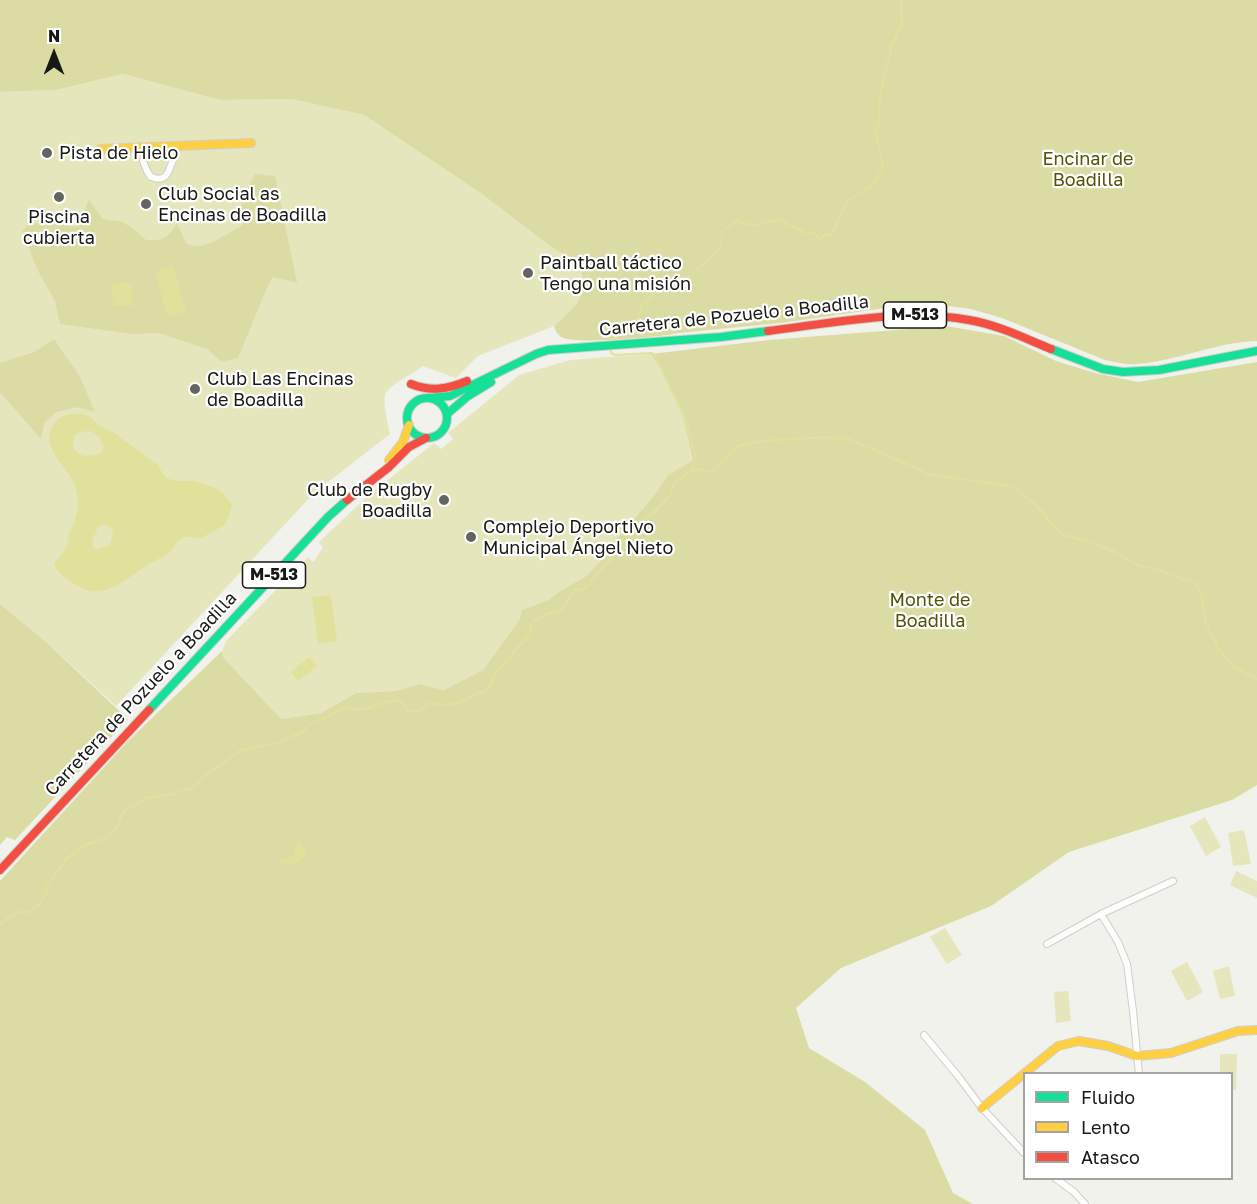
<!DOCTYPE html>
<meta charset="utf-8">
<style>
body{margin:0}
#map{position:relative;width:1257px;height:1204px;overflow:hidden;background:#f1f2ec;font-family:"Golos Text",sans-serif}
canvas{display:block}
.legend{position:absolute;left:1023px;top:1072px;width:210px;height:108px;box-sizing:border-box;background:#fff;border:2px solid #a3a3a1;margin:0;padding:8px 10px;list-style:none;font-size:18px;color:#181815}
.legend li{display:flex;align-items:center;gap:12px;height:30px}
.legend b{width:30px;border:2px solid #a3a3a1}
.north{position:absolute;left:24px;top:24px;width:60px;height:60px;-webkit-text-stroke:4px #fff;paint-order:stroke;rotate:0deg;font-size:16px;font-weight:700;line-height:24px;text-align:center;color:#181815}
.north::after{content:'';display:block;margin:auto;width:21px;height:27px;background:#181815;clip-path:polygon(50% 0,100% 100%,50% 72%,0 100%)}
</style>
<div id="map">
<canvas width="1257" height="1204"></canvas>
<ul class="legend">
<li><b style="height:8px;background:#16e098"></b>Fluido</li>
<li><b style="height:8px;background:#ffcf43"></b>Lento</li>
<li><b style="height:8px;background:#f24e42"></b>Atasco</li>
</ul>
<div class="north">N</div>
</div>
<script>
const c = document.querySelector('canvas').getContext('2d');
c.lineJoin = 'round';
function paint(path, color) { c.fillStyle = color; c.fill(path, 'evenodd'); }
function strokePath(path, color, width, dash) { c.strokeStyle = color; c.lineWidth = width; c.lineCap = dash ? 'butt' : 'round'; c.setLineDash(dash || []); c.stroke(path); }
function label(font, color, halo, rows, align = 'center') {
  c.font = font + ' "Golos Text",sans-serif'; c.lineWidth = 4.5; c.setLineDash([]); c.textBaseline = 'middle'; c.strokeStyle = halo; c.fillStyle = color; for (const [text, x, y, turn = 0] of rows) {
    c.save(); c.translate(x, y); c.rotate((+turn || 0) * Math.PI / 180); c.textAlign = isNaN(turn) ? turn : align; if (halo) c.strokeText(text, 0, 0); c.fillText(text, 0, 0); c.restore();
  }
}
paint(new Path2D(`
 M123 74 220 100 292 99 364 115 482 194 546 243 582 266 584 287 577 304 554 326 478 356 456 378 423 366C415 373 388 385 385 395 383 401 388 426 390 434L314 493 116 706 45 641 0 604V92L56 90Z
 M651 354 661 370 683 417 693 460 668 475 655 494 624 531 611 544 600 561 586 576 560 591 548 600 522 610 519 620 483 670 444 690 420 684 395 691 356 693 321 713 281 719 223 657 222 651 226 641 308 557 313 562C318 557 318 553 323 548L319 542 369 495 434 443 441 449 453 439 448 433 519 375 570 360Z
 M1205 817 1221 847 1206 856 1190 826Z
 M1244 830 1251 864 1233 866 1228 833Z
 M1236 871 1257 881V898L1230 885Z
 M945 928 962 955 947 964 930 937Z
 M1187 962 1203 992 1187 1001 1171 971Z
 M1229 966 1235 996 1220 999 1213 971Z
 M1068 991 1071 1021 1056 1023 1054 992Z
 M1220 1054H1237L1236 1090H1232V1074L1220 1073Z`), '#e5e6bb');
paint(new Path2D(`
 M0 0H1257V341C1216 342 1178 361 1137 364 1126 365 1116 362 1105 360L1002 318 971 309 940 305H907L780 323 679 333C661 337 574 345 561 337 557 334 555 330 554 326L577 304 584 287 581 266 546 243 482 194 364 115 292 99 220 100 123 74 56 90 0 92Z
 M255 174 275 176 297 283 273 277 269 283 238 358 222 362 207 349 159 333 133 334 60 324 55 301 38 271 22 231 29 224 46 222 76 227C82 220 84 209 89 200L103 219 123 222 136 231 146 240C164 240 167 240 177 223L186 243C187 244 194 246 195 246 210 247 229 232 243 225L241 200Z
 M946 326 1004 336 1056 361 1095 373 1138 382 1257 362V785L1232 800 1069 852 991 906 841 968 796 1008 809 1048 865 1082 925 1130 953 1193 973 1204H0V881L128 741 222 651 223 657 281 719 321 713 356 693 395 691 420 684 444 690 483 670 519 620 522 610 548 600 560 591 586 576 600 561 611 544 624 531 655 494 668 475 693 460 683 417 661 370 651 354 769 340Z
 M54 339 80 377 95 412 77 407 56 412 44 423 41 439 0 392V363L34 352Z
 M0 604 45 641 128 719 15 840 7 837 0 845Z`), '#dbdca4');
paint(new Path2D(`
 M173 266 186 311 168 317 155 272Z
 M131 282 133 305 113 306 112 284Z
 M83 414 91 417 97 424 114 433 156 463 166 478 176 481H193L213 487 223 493 233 506 231 507C231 512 228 520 225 524 224 526 203 537 201 538 195 538 189 535 183 538 177 540 175 546 171 551 166 557 157 559 151 563 126 578 103 605 73 583 66 578 57 573 54 564L62 554 70 540 67 538C75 521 81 508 76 489 71 467 37 449 54 424 62 413 70 414 83 414ZM91 431 100 438 104 447 100 454C87 456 82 459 73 448L74 436 80 432ZM104 524 110 527 113 532 110 545 98 549 93 547C92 540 92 536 98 532L96 529Z
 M331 595 337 641 318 644 312 597Z
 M309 657 317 666 298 681 291 672Z
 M299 840 300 843 306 852 303 859 292 865 286 862 283 864 280 863 279 860 283 858 287 859 289 856 294 857 296 852 293 848 296 846 297 841Z`), '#e0e29c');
strokePath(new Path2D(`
 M614 339 628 330 639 316 642 305 661 288 685 281 720 248 723 230 737 221 753 226 770 221 783 220 789 227H795L806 234 813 232 820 239 824 236 832 234 847 201 873 185 883 164 876 134 879 119 880 95 892 45 902 22 901 0
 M611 350V353L615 355 652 353 655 356 684 415 695 454 696 460 691 471
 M0 925 10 916 19 912H29L39 904 45 896 48 885 66 859 83 846 109 837 118 825 121 817 126 809 137 805 142 800 147 798 173 794 183 790 191 789 209 772 218 767 239 751 281 742 304 731 310 723C326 720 331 714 345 707 353 710 361 710 369 708 384 704 399 691 408 711H421L428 703C442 705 455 706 468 699 475 695 478 692 486 691L492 683 493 676 529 635 533 621 546 614 561 610 575 590 584 589 614 556 618 545 626 540 642 521 650 516 662 504 670 495 674 483 691 471 699 469 711 472 737 446 755 442 775 440 826 437 838 439 846 438 919 469 927 474 1011 486 1035 504 1061 534 1099 545 1115 552 1138 565 1158 570 1197 584 1202 596 1205 620 1219 650 1234 667 1257 679`), '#e0e29c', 2);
const street = new Path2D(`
 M143 161 147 171 151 177C167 183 168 172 173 160
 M1101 914 1118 942 1127 964 1133 1011 1139 1074
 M1047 944 1101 914 1173 881
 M924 1035 958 1076 982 1108 1024 1153
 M1055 1178 1074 1192 1085 1204`);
const fast = new Path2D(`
 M1051 349 1103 369 1123 372 1159 370 1257 351
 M407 418a20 20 0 1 1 40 0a20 20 0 1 1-40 0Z
 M429 398 450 396 536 354 548 350 721 337 768 331
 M447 414 468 396 491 382
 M149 710 328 517 347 500`);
const slow = new Path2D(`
 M100 149 251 143
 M389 460 403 442 409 425
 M982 1108 1058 1046 1079 1041 1108 1046 1137 1056 1171 1053 1238 1031 1257 1030`);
const jam = new Path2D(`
 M768 331C833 323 904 308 969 320 998 325 1024 338 1051 349
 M411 384C431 392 448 389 467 381
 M347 500 389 467 409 447 426 438
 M0 870 149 710`);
strokePath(street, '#cecfca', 8);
strokePath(fast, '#cecfca', 10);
strokePath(slow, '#cecfca', 10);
strokePath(jam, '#cecfca', 10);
strokePath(street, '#fdfdfc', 6);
strokePath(fast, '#16e098', 8);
strokePath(slow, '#ffcf43', 8);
strokePath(jam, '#f24e42', 8);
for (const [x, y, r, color] of [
 [47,153,6,"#646460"],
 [59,197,6,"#646460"],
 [146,204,6,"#646460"],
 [528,273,6,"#646460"],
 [195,389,6,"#646460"],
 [444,500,6,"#646460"],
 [471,537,6,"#646460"]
]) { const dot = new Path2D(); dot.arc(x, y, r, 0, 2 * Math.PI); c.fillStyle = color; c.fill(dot); strokePath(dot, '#fff', 2); }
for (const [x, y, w] of [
 [915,315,63],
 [274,575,63]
]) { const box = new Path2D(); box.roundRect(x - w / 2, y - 13, w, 26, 4.5); c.fillStyle = '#fff'; c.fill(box); strokePath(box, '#181815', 1.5); }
label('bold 16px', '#181815', null, [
 ["M-513",915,315],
 ["M-513",274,575]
]);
label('18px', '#181815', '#fff', [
 ["Pista de Hielo",59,153],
 ["Club Social as",158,194],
 ["Encinas de Boadilla",158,215],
 ["Piscina",59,217,"center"],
 ["cubierta",59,238,"center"],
 ["Paintball táctico",540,263],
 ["Tengo una misión",540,284],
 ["Club Las Encinas",207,379],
 ["de Boadilla",207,400],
 ["Club de Rugby",432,490,"right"],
 ["Boadilla",432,511,"right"],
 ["Complejo Deportivo",483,527],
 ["Municipal Ángel Nieto",483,548]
], 'left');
label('18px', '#535306', '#fff', [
 ["Encinar de",1088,159],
 ["Boadilla",1088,180],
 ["Monte de",930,600],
 ["Boadilla",930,621]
]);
label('18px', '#181815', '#fff', [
 ["Carretera de Pozuelo a Boadilla",734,316,-6],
 ["Carretera de Pozuelo a Boadilla",141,694,-47]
]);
</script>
